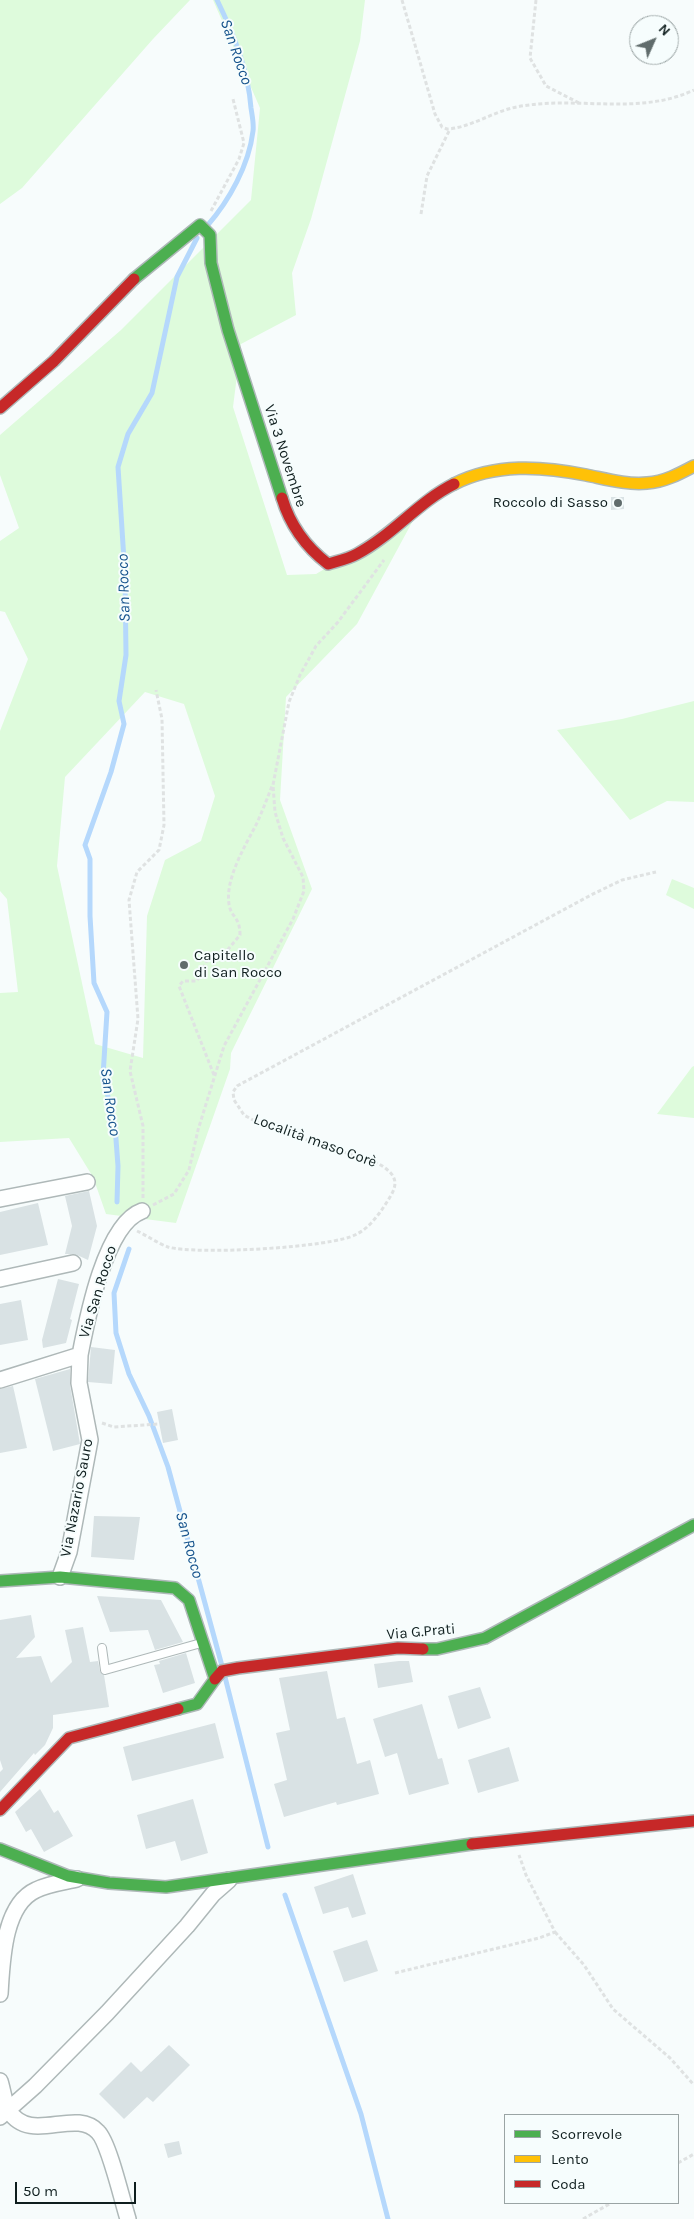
<!DOCTYPE html>
<meta charset="utf-8">
<style>
body{margin:0}
#map{position:relative;width:694px;height:2219px;overflow:hidden;background:#f7fcfc;font-family:Karla,sans-serif}
canvas{display:block}
.legend{position:absolute;left:504px;top:2114px;width:175px;height:90px;box-sizing:border-box;background:#f6fdfd;border:1px solid #9aa4a4;margin:0;padding:6px 9px;list-style:none;font-size:15px;color:#0f1e1e}
.legend li{display:flex;align-items:center;gap:10px;height:25px}
.legend b{width:25px;border:1px solid #9aa4a4}
.north{position:absolute;left:629px;top:15px;width:50px;height:50px;box-sizing:border-box;background:#f6fdfd;border:1px solid #9aa4a4;border-radius:50%;rotate:46deg;font-size:14px;font-weight:700;line-height:20px;text-align:center;color:#0f1e1e}
.north::after{content:'';display:block;margin:auto;width:18px;height:22px;background:#606c6c;clip-path:polygon(50% 0,100% 100%,50% 72%,0 100%)}
.scale{position:absolute;left:15px;top:2182px;width:121px;height:22px;box-sizing:border-box;border:2px solid #0f1e1e;border-top:0;padding-left:6px;font-size:15px;line-height:18px;white-space:nowrap;color:#0f1e1e;-webkit-text-stroke:4px #f6fdfd;paint-order:stroke}
</style>
<div id="map">
<canvas width="694" height="2219"></canvas>
<ul class="legend">
<li><b style="height:6px;background:#4caf50"></b>Scorrevole</li>
<li><b style="height:6px;background:#ffc107"></b>Lento</li>
<li><b style="height:6px;background:#c62828"></b>Coda</li>
</ul>
<div class="north">N</div>
<div class="scale">50 m</div>
</div>
<script>
const c = document.querySelector('canvas').getContext('2d');
c.lineJoin = 'round';
function paint(path, color) { c.fillStyle = color; c.fill(path, 'evenodd'); }
function strokePath(path, color, width, dash) { c.strokeStyle = color; c.lineWidth = width; c.lineCap = dash ? 'butt' : 'round'; c.setLineDash(dash || []); c.stroke(path); }
function label(font, color, halo, rows, align = 'center') {
  c.font = font + ' Karla,sans-serif'; c.lineWidth = 4; c.setLineDash([]); c.textBaseline = 'middle'; c.strokeStyle = halo; c.fillStyle = color; for (const [text, x, y, turn = 0] of rows) {
    c.save(); c.translate(x, y); c.rotate((+turn || 0) * Math.PI / 180); c.textAlign = isNaN(turn) ? turn : align; if (halo) c.strokeText(text, 0, 0); c.fillText(text, 0, 0); c.restore();
  }
}
paint(new Path2D(`
 M0 0H190L153 39 22 188 0 204Z
 M213 0H365L360 41 311 219 292 273 296 315 241 344 233 407 287 575 316 574 416 515 357 624 286 697 280 800 312 889 231 1053 230 1069 176 1223 106 1214 93 1177 69 1138 0 1142V993L18 992 7 899 0 891V731L28 659 5 612 0 611V541L19 528 0 475V435L121 330 251 200 260 108ZM145 692 184 704 215 796 201 841 165 860 147 916 143 1058 95 1044 57 866 65 777Z
 M694 701V802L667 801 630 820 557 730 622 719Z
 M672 879 694 888V909L666 895Z
 M694 1066V1118L657 1114 692 1067Z`), '#defbdc');
strokePath(new Path2D(`
 M207 226C229 201 249 165 253 131 254 124 252 115 251 108 248 69 234 35 217 0
 M117 1202 118 1166 115 1126 103 1076 107 1012 94 983 90 916V859L85 845 111 772 124 724 119 701 126 655 125 576 118 467 128 434 152 393 177 277 197 238
 M129 1249 114 1293 116 1333 129 1374 149 1416 168 1467 222 1666
 M225 1677 268 1847
 M285 1895 361 2114 388 2219`), '#b5d8fc', 5);
paint(new Path2D(`
 M611 497H624V509L611 510Z
 M89 1191 97 1226 88 1260 75 1254H65L72 1226 65 1196Z
 M38 1203 48 1245 0 1255V1212Z
 M58 1279 79 1284 70 1319 72 1320 66 1343 43 1348 42 1340Z
 M21 1300 28 1340 0 1345V1304Z
 M91 1347 115 1350 112 1384 88 1382Z
 M70 1369V1385L80 1444 53 1451 35 1379Z
 M13 1386 27 1448 0 1453V1389Z
 M172 1409 178 1440 163 1443 157 1412Z
 M94 1516 140 1517 134 1560 91 1557Z
 M97 1596 161 1600 183 1642 155 1650 148 1630 110 1632Z
 M31 1615 35 1637 16 1658 41 1656 51 1683 72 1662 65 1630 83 1627 90 1662 98 1661 100 1671 104 1675 109 1707 53 1715V1728L45 1745 35 1755 34 1753 0 1792V1772L3 1769 0 1760V1620Z
 M186 1653 195 1683 163 1693 154 1665 160 1664 159 1661Z
 M399 1661H409L413 1682 378 1688 374 1664Z
 M327 1671 337 1719 345 1717 357 1764 370 1760 379 1794 337 1805 336 1802 284 1817 274 1784 287 1780 276 1733 290 1730 279 1678Z
 M480 1687 491 1718 458 1729 448 1696Z
 M422 1704 438 1759 442 1758 449 1784 409 1795 397 1753 385 1757 373 1719Z
 M215 1723 224 1758 132 1781 123 1747Z
 M509 1747 519 1781 478 1793 468 1760Z
 M40 1789 54 1813 58 1810 73 1836 44 1852 31 1829 26 1832 15 1812Z
 M193 1799 208 1853 181 1861 175 1841 146 1849 137 1815Z
 M353 1874 366 1914 352 1918 348 1907 323 1914 314 1887Z
 M367 1940 378 1971 344 1982 333 1951Z
 M169 2045 190 2065 153 2102 147 2097 124 2119 99 2094 131 2062 141 2072Z
 M179 2141 182 2154 168 2158 164 2144Z`), '#d9e2e4');
const lane = new Path2D(`
 M102 1648 105 1670 201 1643`);
const street = new Path2D(`
 M0 1199 87 1182
 M0 1279 73 1263
 M80 1355C87 1319 105 1224 142 1211
 M0 1380 80 1355 79 1383 90 1440 69 1552 60 1577
 M0 1994C2 1963 3 1905 36 1890 48 1884 64 1882 77 1879
 M0 2081C3 2090 4 2103 9 2111 31 2145 75 2107 98 2132 109 2143 122 2200 128 2219
 M0 2117 35 2086 107 2013 187 1926 213 1894 229 1880`);
const fast = new Path2D(`
 M134 279 200 225 210 235 211 263 228 330 282 498
 M0 1581 60 1577 175 1588 189 1600 215 1679 197 1704 178 1709
 M423 1649H437L485 1638 694 1525
 M0 1849 68 1876 109 1883 166 1887 472 1844`);
const slow = new Path2D(`
 M454 484C495 463 542 466 586 475 606 479 627 485 647 483 664 482 679 474 694 466`);
const jam = new Path2D(`
 M0 408 54 361 134 279
 M282 498C290 525 306 547 328 564 338 561 348 559 357 554 393 535 418 502 454 484
 M215 1679 222 1671 238 1668 398 1648 423 1649
 M0 1810 69 1738 178 1709
 M472 1844 694 1821`);
strokePath(lane, '#aeb8b8', 10);
strokePath(street, '#aeb8b8', 18);
strokePath(fast, '#aeb8b8', 14);
strokePath(slow, '#aeb8b8', 14);
strokePath(jam, '#aeb8b8', 14);
strokePath(new Path2D(`
 M402 0 435 114 442 127 447 129C469 128 491 113 512 108 572 94 637 117 694 90
 M536 0 530 58 546 86 579 103
 M211 211 239 159 244 143 233 99
 M421 214 427 176 450 129
 M214 1075 179 986 183 981H197L207 960 225 953 240 935C240 916 231 918 229 904 225 879 245 846 256 825 262 812 267 799 272 786
 M143 1198V1126L130 1071 138 1019 129 900 137 872 159 850 164 825 162 719 156 690
 M153 1205 174 1194 189 1170 198 1130 224 1046 293 919 304 891 303 877 283 838 275 812 273 785 289 702 300 675 316 646 338 622 384 560
 M137 1231C146 1235 159 1244 168 1247 195 1255 333 1248 357 1234 371 1227 382 1210 390 1197 400 1181 394 1173 379 1164L262 1125 244 1115 234 1100 233 1092 237 1086 591 895 622 880 656 872
 M102 1423 114 1427 159 1424
 M555 1932 584 1965 613 2009 670 2058 694 2085
 M395 1973 539 1938 555 1932 526 1875 519 1855
 M678 2163 694 2154
 M583 2219 611 2203`), '#dfe2e2', 3, [4, 2.5]);
strokePath(lane, '#feffff', 8);
strokePath(street, '#feffff', 15);
strokePath(fast, '#4caf50', 11);
strokePath(slow, '#ffc107', 11);
strokePath(jam, '#c62828', 11);
for (const [x, y, r, color] of [
 [618,503,5,"#606c6c"],
 [184,965,5,"#606c6c"]
]) { const dot = new Path2D(); dot.arc(x, y, r, 0, 2 * Math.PI); c.fillStyle = color; c.fill(dot); strokePath(dot, '#f6fdfd', 2); }
label('15px', '#0f1e1e', '#f6fdfd', [
 ["Via 3 Novembre",285,456,72],
 ["Località maso Corè",315,1141,20],
 ["Via San Rocco",98,1292,-73],
 ["Via Nazario Sauro",77,1498,-79],
 ["Via G.Prati",421,1632,-5]
]);
label('15px', '#0f1e1e', '#f6fdfd', [
 ["Roccolo di Sasso",608,503],
 ["Capitello",194,956,"left"],
 ["di San Rocco",194,973,"left"]
], 'right');
label('italic 16px', '#17548d', '#f6fdfd', [
 ["San Rocco",236,52,71],
 ["San Rocco",124,588,-92],
 ["San Rocco",110,1102,82],
 ["San Rocco",189,1545,75]
]);
</script>
